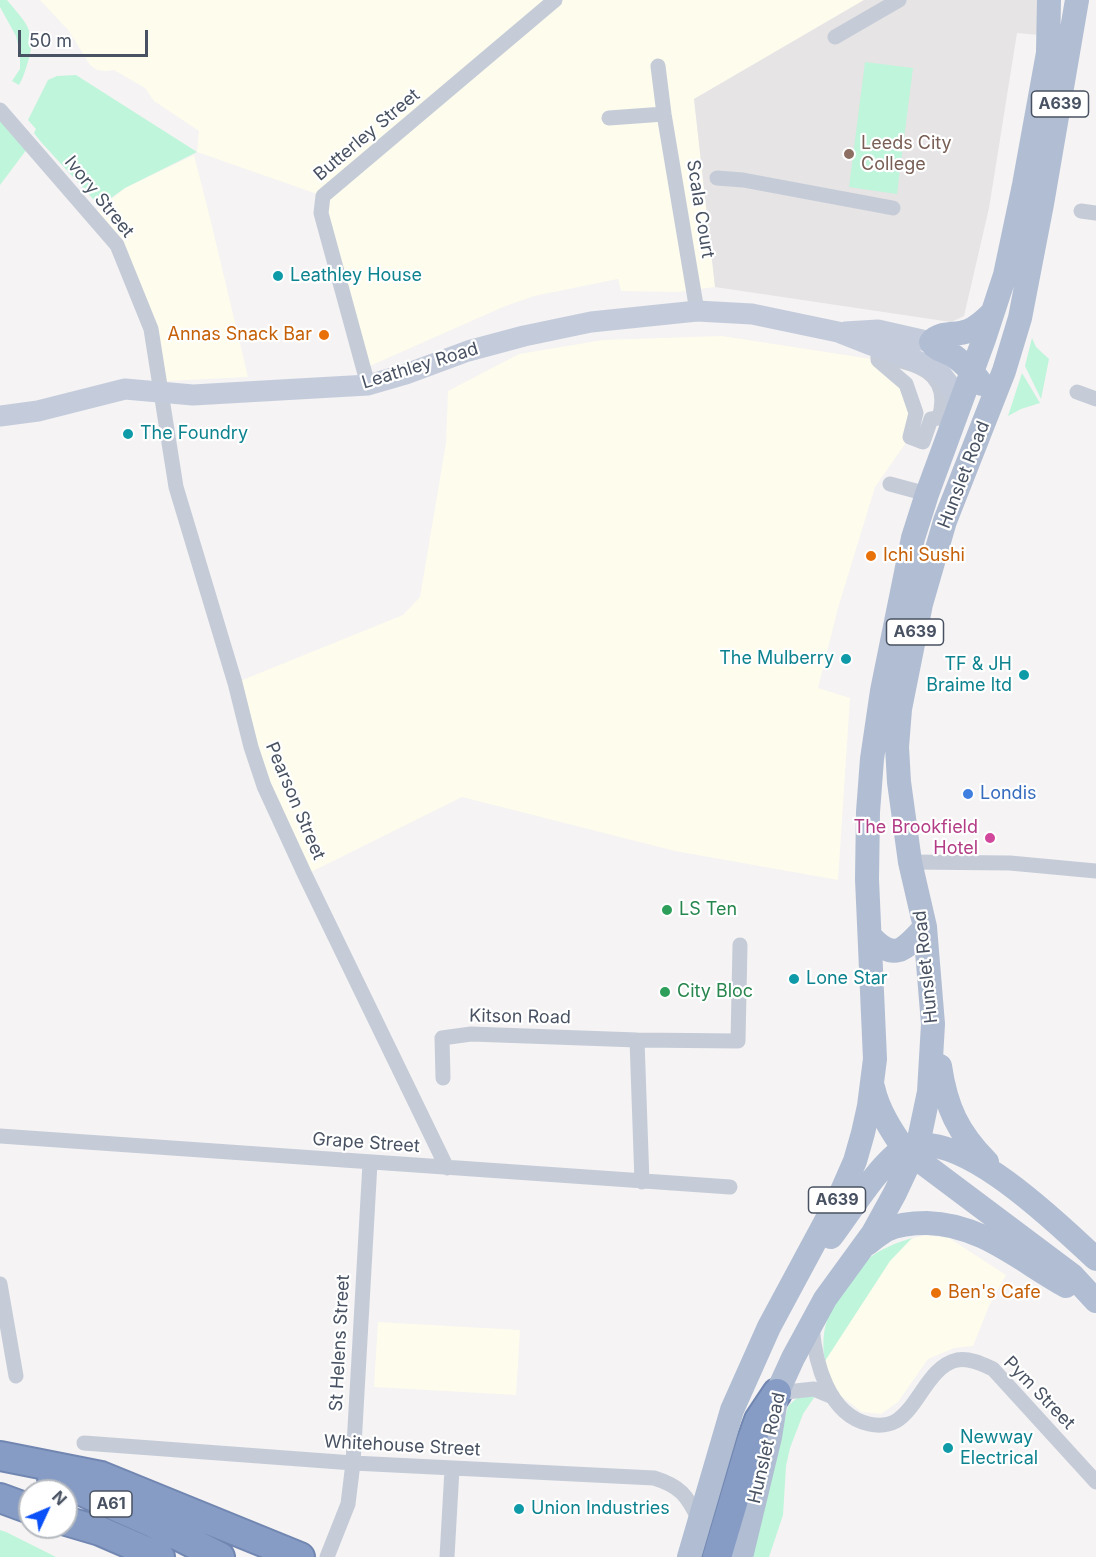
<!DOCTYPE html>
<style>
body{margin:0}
#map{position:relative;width:1096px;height:1557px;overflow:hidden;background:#f5f3f3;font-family:Inter,sans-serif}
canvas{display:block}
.north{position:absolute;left:18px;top:1479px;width:60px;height:60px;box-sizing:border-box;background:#fff;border:2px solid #b6bac0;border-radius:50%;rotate:46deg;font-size:16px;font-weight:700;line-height:24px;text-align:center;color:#485262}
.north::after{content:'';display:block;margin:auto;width:21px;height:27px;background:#0950f8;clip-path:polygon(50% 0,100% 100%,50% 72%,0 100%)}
.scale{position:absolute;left:18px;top:30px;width:130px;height:27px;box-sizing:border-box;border:3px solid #485262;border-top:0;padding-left:8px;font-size:18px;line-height:21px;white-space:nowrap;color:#485262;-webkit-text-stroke:4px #fff;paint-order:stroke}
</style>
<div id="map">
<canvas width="1096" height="1557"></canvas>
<div class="north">N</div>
<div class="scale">50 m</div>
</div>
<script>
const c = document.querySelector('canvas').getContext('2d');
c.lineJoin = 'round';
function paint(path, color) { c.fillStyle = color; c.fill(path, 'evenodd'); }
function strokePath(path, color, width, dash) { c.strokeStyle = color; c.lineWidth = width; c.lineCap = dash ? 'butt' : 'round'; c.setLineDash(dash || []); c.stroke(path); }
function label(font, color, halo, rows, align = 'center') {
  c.font = font + ' Inter,sans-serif'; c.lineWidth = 4.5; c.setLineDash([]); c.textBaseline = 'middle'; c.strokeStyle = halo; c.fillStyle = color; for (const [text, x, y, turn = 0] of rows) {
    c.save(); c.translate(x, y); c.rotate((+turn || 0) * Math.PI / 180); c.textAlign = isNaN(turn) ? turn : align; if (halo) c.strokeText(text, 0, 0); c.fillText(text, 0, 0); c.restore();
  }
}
paint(new Path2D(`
 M40 0H864L694 99 715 287 677 292 621 291 618 279 534 296 503 307 372 365 364 367 323 196 197 152 199 131 154 101 145 88 114 70 106 71 97 70 90 65 69 31Z
 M194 155 210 218 248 377 168 381 158 380 151 329 117 245 92 215 125 188Z
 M722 336 878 360 906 384 916 413 910 437 875 487 838 608 818 688 850 698 838 880 675 851 462 797 305 875 264 786 235 683 403 615 420 597 446 443 448 391 519 354 603 340Z
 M924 1235 949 1238 1006 1275 989 1306 973 1346 954 1348 928 1359 898 1402 881 1414 862 1412 841 1396 829 1379 824 1355V1335L885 1248Z
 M378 1322 520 1330 516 1395 374 1387Z`), '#fefced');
paint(new Path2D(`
 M864 0H1043L1040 35 1017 33 989 208 964 316 951 322 715 287 694 99Z`), '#e6e4e4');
paint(new Path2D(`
 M0 0H7C23 20 37 30 29 58 26 68 24 76 19 85L12 81 20 69V52L16 36 0 7Z
 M865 62 913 68 897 194 849 187Z
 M76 75 197 152 125 188 111 198 101 202 95 201 41 142 34 133 36 129 28 120 48 80 57 76Z
 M0 110 30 145 0 185Z
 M1032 338 1036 347 1049 359 1041 399 1025 366Z
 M1022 373 1040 403 1021 409 1008 416Z
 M912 1238 890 1261 825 1361C822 1347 823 1328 829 1315 836 1299 854 1273 866 1261 879 1249 896 1243 912 1238Z
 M815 1396 803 1414 790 1448 786 1466 783 1515 769 1557H751L788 1406 798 1397Z
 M0 1530 6 1532 56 1557H0Z`), '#bff5db');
const highway = new Path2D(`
 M0 1456 101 1476 300 1557
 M52 1478 153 1523 220 1557
 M0 1498 30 1509
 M66 1521 100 1531 160 1557
 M717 1557 751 1442 759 1420 777 1393`);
strokePath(highway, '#7187b1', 32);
strokePath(new Path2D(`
 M835 37 899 0
 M658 66 664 114 697 311
 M0 110 117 245 151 329 176 487 235 683 251 747 264 786 305 875 447 1168
 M609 118 664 114
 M717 178 743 180 893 208
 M1081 211 1096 213
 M878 356C915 362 953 372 939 418L931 419 923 442 910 437 916 413 906 384 878 360Z
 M368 385 321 213 323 196 555 0
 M1077 392 1096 399
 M890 484 927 494
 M910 862 1010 863 1096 871
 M637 1040 642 1182
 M443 1078 442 1038 471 1034 637 1040 738 1041 740 945
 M0 1136 730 1187
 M0 1284 16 1376
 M812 1326C815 1362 828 1415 869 1424 878 1426 887 1426 896 1421 918 1408 929 1366 957 1360 970 1358 982 1364 993 1369L1096 1482
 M777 1393 814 1389 833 1397
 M84 1443 353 1463 654 1478C680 1486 687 1495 699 1520
 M327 1557 348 1504 353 1463 370 1163
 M447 1557 452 1469`), '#c5ccd8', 15);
strokePath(new Path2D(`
 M845 332 878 330 931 342
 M0 416 38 411 125 389 193 395 368 385 406 374 468 351 524 336 591 322 697 311 752 314 838 332 871 345 909 357 926 365 941 374 954 391 959 406`), '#c4ccdc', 21);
strokePath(new Path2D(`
 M982 384C974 373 965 364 954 356 945 350 937 351 931 342 941 331 955 336 968 331 978 327 985 320 992 313
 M870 936C895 963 905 949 925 927
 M940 1066C946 1107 958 1133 987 1162
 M873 1087C878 1110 891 1130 904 1149L1072 1275 1096 1301
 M831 1237C848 1215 881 1161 904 1149 957 1123 1059 1225 1096 1259
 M867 1244C873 1239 880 1234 886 1230 899 1224 914 1223 927 1223 981 1224 1021 1261 1066 1286
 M689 1557 732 1410 769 1327 841 1193 855 1161 863 1133 869 1106 875 1059 867 879 868 812 872 759 882 691 913 538 927 494 984 339 1005 275 1024 185 1048 53 1049 0
 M741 1557 770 1437 777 1393 793 1358 825 1299 873 1233 895 1193 918 1144 929 1092 933 1024 925 927 910 862 899 782 897 747 900 709 921 604 945 521 1004 371 1020 318 1042 204 1077 0`), '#b0bdd3', 24);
strokePath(highway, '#869cc5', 28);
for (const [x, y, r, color] of [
 [849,154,6,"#8d6e63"],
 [278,276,6,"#0f9aa8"],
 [324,335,6,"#e8710a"],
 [128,434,6,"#0f9aa8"],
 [871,556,6,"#e8710a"],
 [846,659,6,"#0f9aa8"],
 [1024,675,6,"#0f9aa8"],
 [968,794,6,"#3f7fe0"],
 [990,838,6,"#d1479c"],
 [667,910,6,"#2e9e5b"],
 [794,979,6,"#0f9aa8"],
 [665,992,6,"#2e9e5b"],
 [936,1293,6,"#e8710a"],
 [948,1448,6,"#0f9aa8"],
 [519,1509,6,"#0f9aa8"]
]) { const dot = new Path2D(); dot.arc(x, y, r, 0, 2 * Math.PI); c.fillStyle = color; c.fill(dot); strokePath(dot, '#fff', 2); }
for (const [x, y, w] of [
 [1060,104,57],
 [915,632,57],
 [837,1200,57],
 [111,1504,42]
]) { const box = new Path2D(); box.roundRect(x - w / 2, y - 13, w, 26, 4.5); c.fillStyle = '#fff'; c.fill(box); strokePath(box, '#485262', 1.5); }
label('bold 16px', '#485262', null, [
 ["A639",1060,104],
 ["A639",915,632],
 ["A639",837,1200],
 ["A61",111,1504]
]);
label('18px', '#485262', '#fff', [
 ["Butterley Street",367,135,-40],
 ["Ivory Street",99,197,51],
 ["Scala Court",700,209,81],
 ["Leathley Road",420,366,-17],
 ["Hunslet Road",964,475,-69],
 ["Pearson Street",295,801,67],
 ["Hunslet Road",926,967,-96],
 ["Kitson Road",520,1017,1],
 ["Grape Street",366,1143,4],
 ["St Helens Street",340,1343,-87],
 ["Pym Street",1039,1393,46],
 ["Whitehouse Street",402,1446,3],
 ["Hunslet Road",767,1448,-77]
]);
label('18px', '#785e54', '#fff', [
 ["Leeds City",861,144],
 ["College",861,165]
], 'left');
label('18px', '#0d838f', '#fff', [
 ["Leathley House",290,276],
 ["The Foundry",140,434],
 ["The Mulberry",834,659,"right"],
 ["TF & JH",1012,665,"right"],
 ["Braime ltd",1012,686,"right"],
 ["Lone Star",806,979],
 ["Newway",960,1438],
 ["Electrical",960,1459],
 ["Union Industries",531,1509]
], 'left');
label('18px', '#c56008', '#fff', [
 ["Annas Snack Bar",312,335,"right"],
 ["Ichi Sushi",883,556],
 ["Ben's Cafe",948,1293]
], 'left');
label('18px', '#366cbe', '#fff', [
 ["Londis",980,794]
], 'left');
label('18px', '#b23c85', '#fff', [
 ["The Brookfield",978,828],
 ["Hotel",978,849]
], 'right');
label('18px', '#27864d', '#fff', [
 ["LS Ten",679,910],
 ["City Bloc",677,992]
], 'left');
</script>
